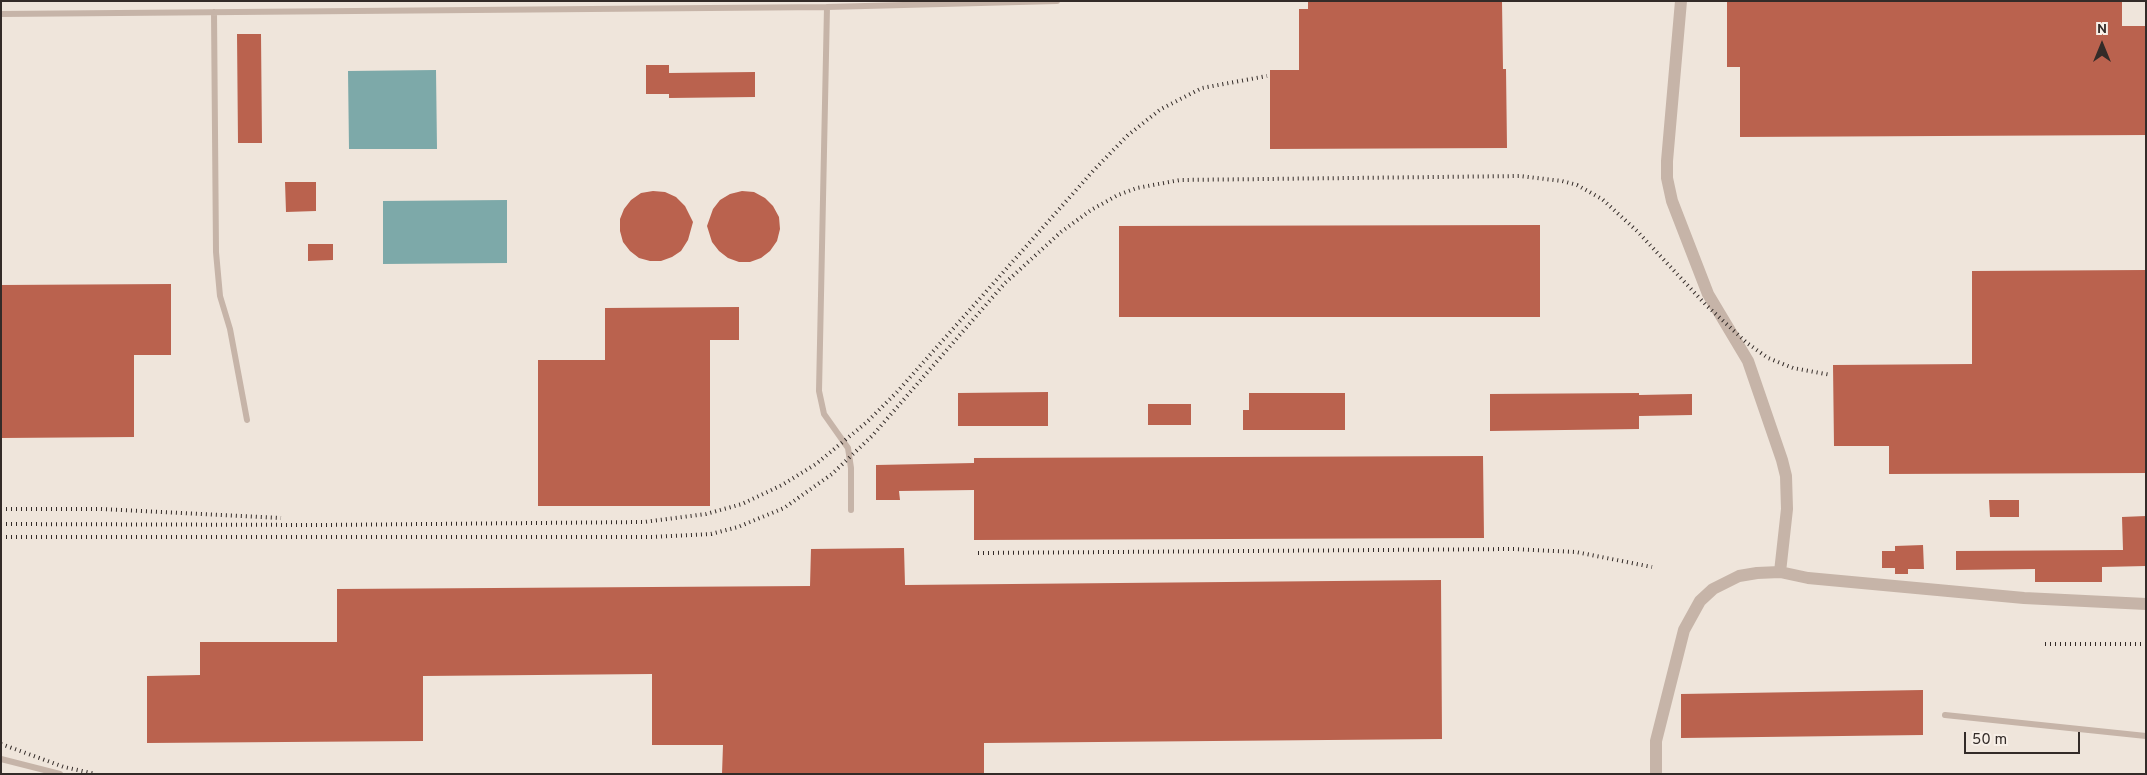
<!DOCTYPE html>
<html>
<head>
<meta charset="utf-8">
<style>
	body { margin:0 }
	#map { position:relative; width:2147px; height:775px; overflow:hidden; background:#efe5db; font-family:Overpass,sans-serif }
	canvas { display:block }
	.frame { position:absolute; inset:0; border:2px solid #332b28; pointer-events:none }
	.north { position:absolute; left:2077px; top:20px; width:50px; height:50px; -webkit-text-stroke:4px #f7efe7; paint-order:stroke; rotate:0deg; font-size:14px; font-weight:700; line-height:20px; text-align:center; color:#332b28 }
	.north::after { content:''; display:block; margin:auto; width:18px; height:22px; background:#332b28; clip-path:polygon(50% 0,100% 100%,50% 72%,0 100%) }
	.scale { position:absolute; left:1964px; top:732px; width:116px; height:22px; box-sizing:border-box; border:2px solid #332b28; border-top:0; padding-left:6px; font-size:15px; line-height:18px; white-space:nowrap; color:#332b28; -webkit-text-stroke:4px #f7efe7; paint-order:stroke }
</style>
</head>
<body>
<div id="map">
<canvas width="2147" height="775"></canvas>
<div class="frame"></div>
<div class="north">N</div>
<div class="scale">50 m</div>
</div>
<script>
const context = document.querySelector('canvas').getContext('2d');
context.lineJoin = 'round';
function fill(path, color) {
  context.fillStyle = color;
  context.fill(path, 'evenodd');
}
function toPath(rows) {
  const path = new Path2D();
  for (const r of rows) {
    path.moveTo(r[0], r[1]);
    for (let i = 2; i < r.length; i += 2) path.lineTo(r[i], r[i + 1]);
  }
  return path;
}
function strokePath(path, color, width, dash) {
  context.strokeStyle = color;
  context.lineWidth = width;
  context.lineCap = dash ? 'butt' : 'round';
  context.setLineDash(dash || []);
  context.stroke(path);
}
fill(toPath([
	[436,70,437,149,349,149,348,71],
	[507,200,507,263,383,264,383,201]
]), '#7da9a9');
fill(toPath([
	[1308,1,1502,1,1503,69,1506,69,1507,148,1270,149,1270,70,1299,70,1299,9,1308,9],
	[1727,1,2122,1,2122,26,2146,26,2146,135,1740,137,1740,67,1727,67],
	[237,34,261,34,262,143,238,143],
	[646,65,669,65,669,73,755,72,755,97,669,98,669,94,646,94],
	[285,182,316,182,316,211,286,212],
	[653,191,665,192,676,197,685,206,693,222,688,240,681,251,672,257,661,261,650,261,639,258,630,251,623,242,620,231,620,219,624,209,631,200,641,193],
	[742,191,754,192,765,198,773,206,779,217,780,229,777,241,770,251,761,258,750,262,739,262,728,258,719,251,712,242,707,226,713,209,720,200,730,194],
	[1540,225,1540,317,1119,317,1119,226],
	[308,244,333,244,333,260,308,261],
	[2146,270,2146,473,1889,474,1889,446,1834,446,1833,365,1972,364,1972,271],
	[171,284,171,355,134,355,134,437,1,438,1,285],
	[739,307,739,340,710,340,710,506,538,506,538,360,605,360,605,308],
	[1048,392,1048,426,958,426,958,393],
	[1249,393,1345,393,1345,430,1243,430,1243,410,1249,410],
	[1639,393,1639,395,1692,394,1692,415,1639,416,1639,429,1490,431,1490,394],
	[1148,404,1191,404,1191,425,1148,425],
	[1483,456,1484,538,974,540,974,490,899,491,900,500,876,500,876,465,974,463,974,458],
	[1989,500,2019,500,2019,517,1990,517],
	[2146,516,2146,566,2102,567,2102,582,2035,582,2035,569,1956,570,1956,551,2123,550,2122,517],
	[1923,545,1924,569,1908,569,1908,574,1895,574,1895,568,1882,568,1882,551,1895,551,1895,546],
	[904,548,905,585,1441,580,1442,739,984,743,984,774,722,774,723,745,652,745,652,674,423,676,423,741,147,743,147,676,200,675,200,642,337,642,337,589,810,586,811,549],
	[1923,690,1923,735,1681,738,1681,694]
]), '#ba624e');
strokePath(toPath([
	[827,7,819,391,824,414,848,448,851,468,851,510],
	[214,12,216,252,220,296,230,329,247,420],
	[1,14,827,7,1057,1],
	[1945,715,2146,736],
	[1,759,60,774]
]), '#c6b4a8', 6);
strokePath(toPath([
	[1681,1,1667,161,1667,178,1672,201,1708,294,1748,361,1782,460,1786,476,1787,509,1780,572],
	[1656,774,1656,741,1684,630,1700,601,1713,589,1739,576,1757,573,1780,572,1808,578,2024,598,2146,604]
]), '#c6b4a8', 12);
strokePath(toPath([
	[1,509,100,509,281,518],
	[1,524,321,525,644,522,706,514,742,504,782,485,816,464,867,422,897,392,1093,171,1128,135,1161,109,1202,88,1267,76],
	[1,537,653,537,711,534,738,527,784,508,832,474,872,436,1005,283,1061,232,1091,210,1118,195,1137,188,1180,180,1520,176,1562,181,1577,185,1602,199,1637,231,1706,305,1747,343,1768,358,1793,368,1831,375],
	[978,553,1514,549,1576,552,1652,567],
	[2045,644,2146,644],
	[1,744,64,767,96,774]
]), '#332b28', 4, [1, 4]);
</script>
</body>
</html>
